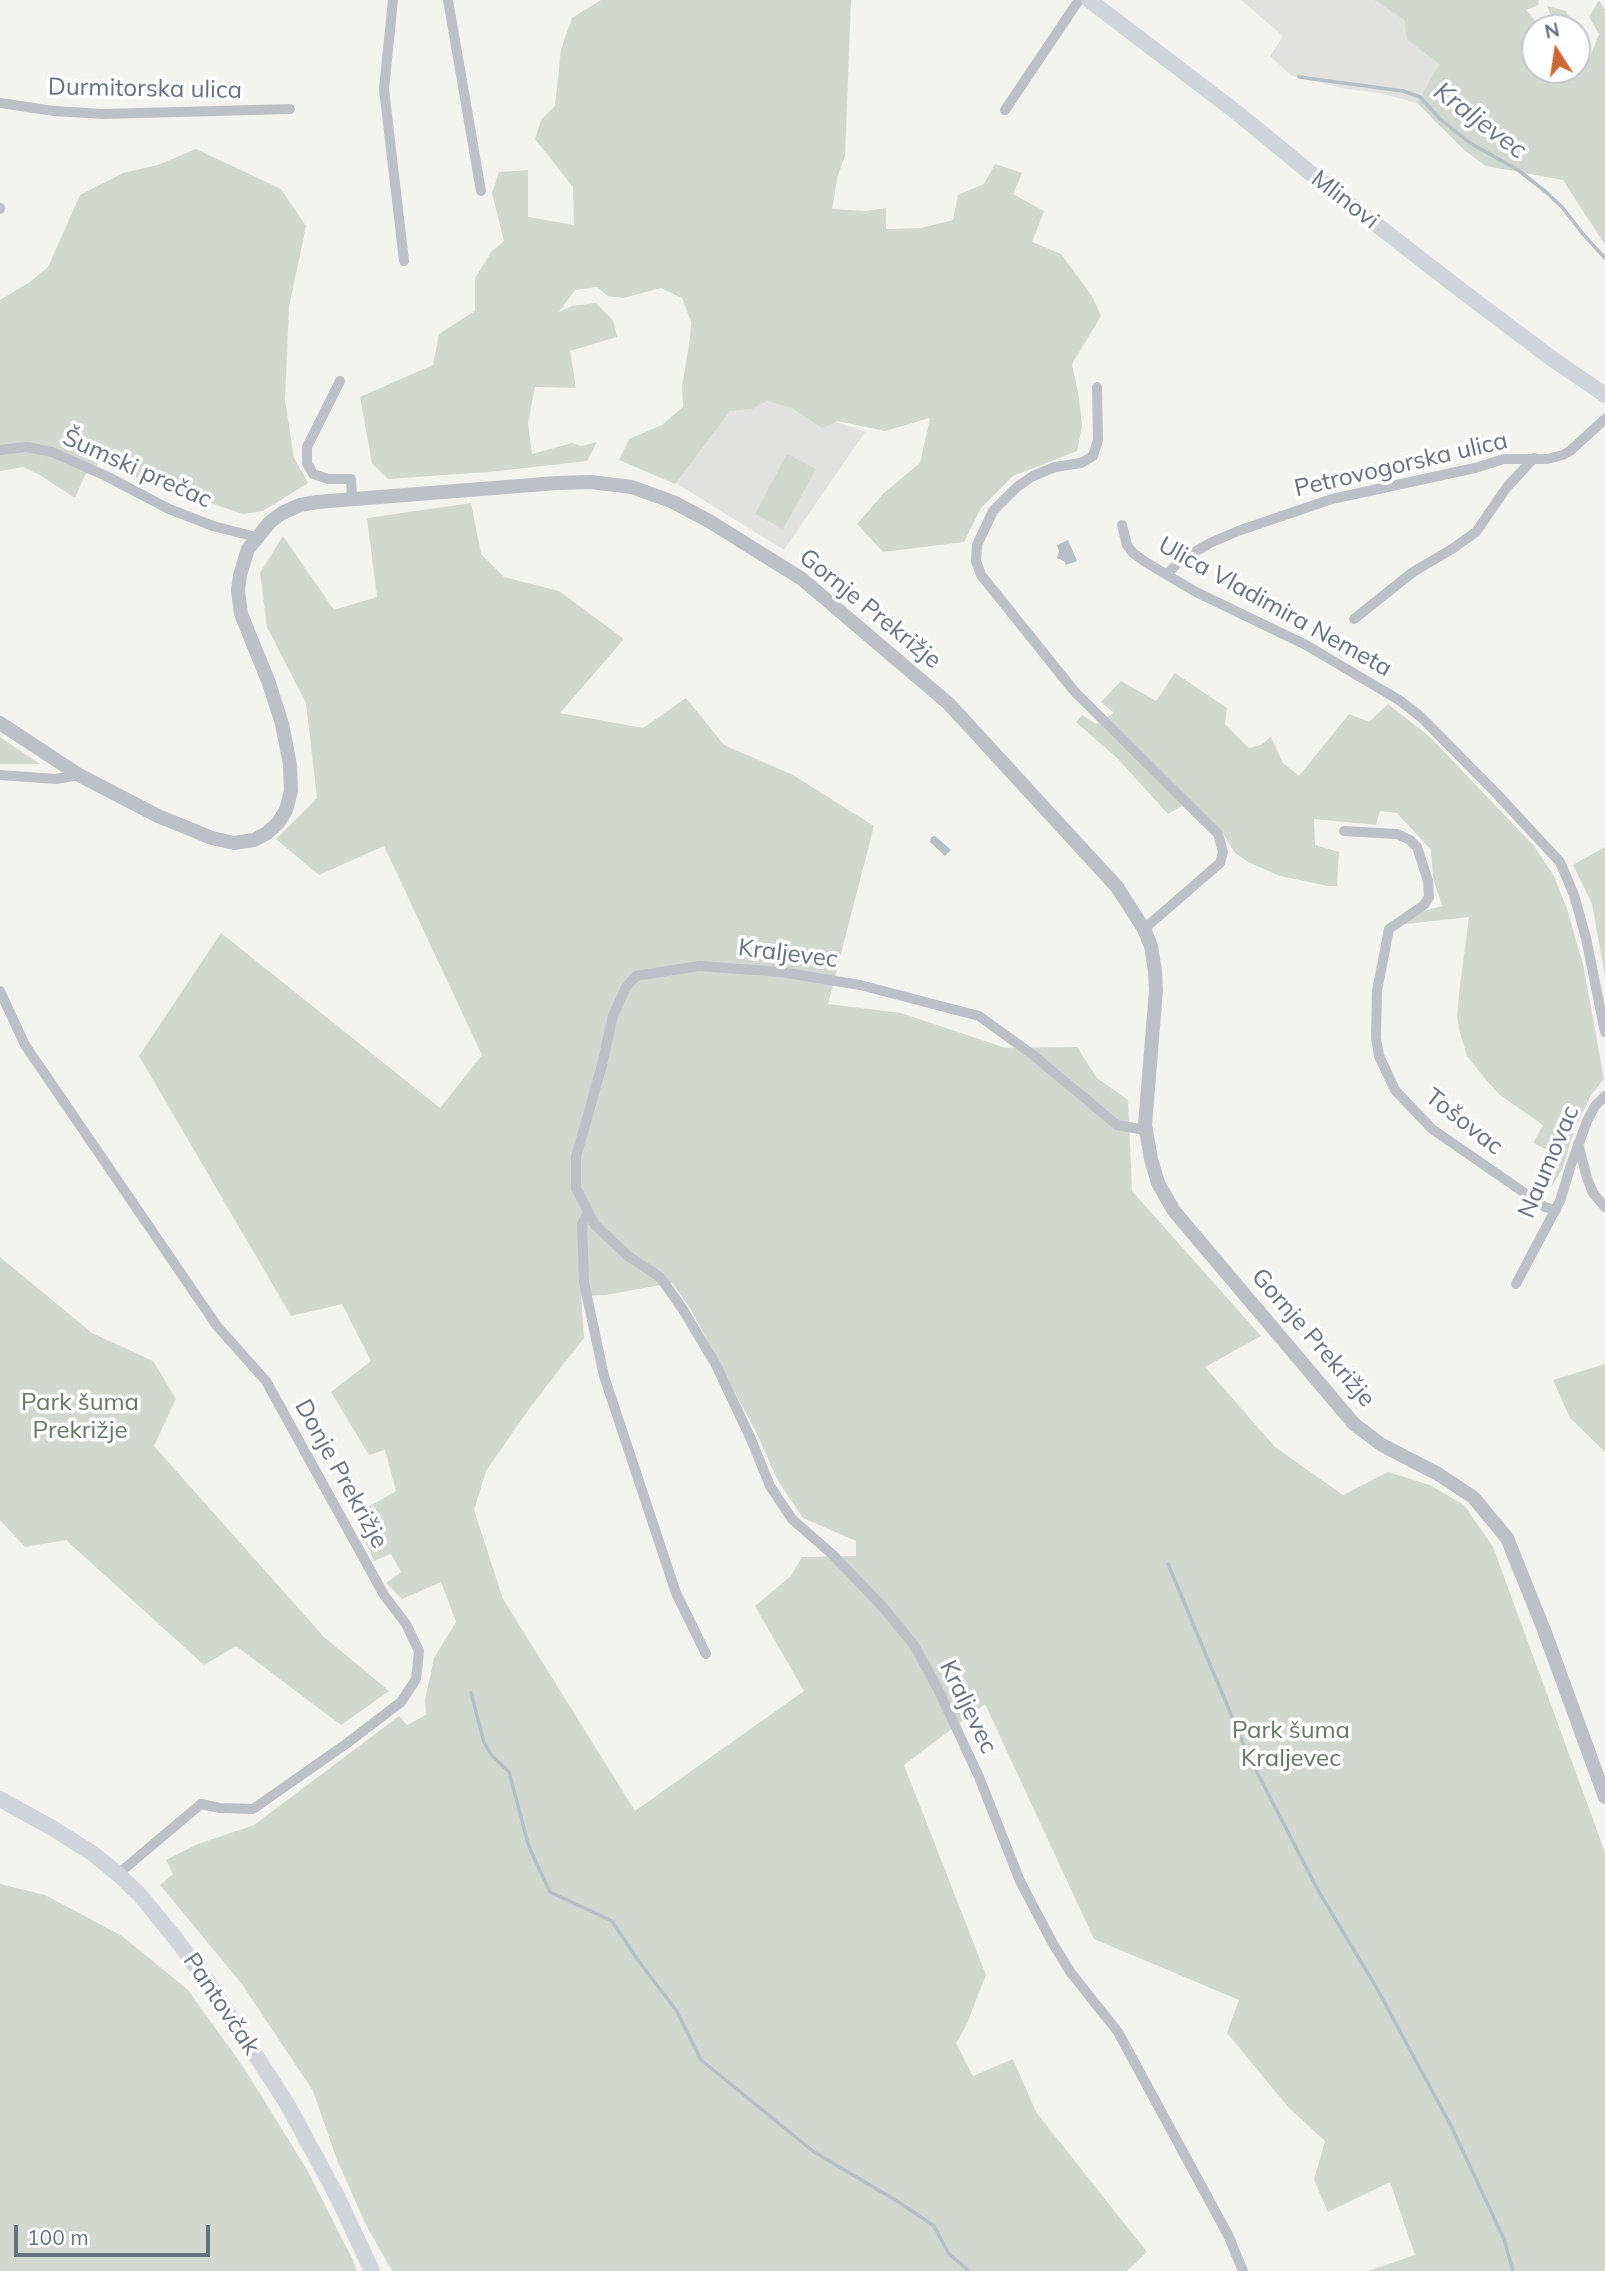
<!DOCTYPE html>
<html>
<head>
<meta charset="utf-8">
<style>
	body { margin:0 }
	#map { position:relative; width:1605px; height:2271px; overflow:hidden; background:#f3f3f0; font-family:Mulish,sans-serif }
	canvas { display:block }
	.north { position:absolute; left:1521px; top:14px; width:70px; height:70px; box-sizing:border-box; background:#fff; border:2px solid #c2c6cb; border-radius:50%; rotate:348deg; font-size:19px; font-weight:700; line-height:28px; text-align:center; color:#66717e }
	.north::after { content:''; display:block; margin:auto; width:24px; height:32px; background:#cf6735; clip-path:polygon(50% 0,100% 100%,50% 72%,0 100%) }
	.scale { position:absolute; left:14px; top:2225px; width:196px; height:32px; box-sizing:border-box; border:4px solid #66717e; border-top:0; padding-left:9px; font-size:21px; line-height:24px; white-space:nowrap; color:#66717e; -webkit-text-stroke:5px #fff; paint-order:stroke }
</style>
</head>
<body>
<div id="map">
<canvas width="1605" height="2271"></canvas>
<div class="north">N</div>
<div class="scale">100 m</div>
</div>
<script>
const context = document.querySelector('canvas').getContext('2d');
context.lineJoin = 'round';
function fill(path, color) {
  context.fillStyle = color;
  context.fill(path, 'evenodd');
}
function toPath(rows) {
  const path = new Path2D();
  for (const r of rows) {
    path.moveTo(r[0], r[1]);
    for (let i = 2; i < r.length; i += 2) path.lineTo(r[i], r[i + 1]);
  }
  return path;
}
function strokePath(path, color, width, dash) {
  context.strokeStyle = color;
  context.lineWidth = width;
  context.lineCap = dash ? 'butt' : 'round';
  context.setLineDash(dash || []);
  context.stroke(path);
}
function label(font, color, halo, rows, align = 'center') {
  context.font = font + ' Mulish,sans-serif';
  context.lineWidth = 7;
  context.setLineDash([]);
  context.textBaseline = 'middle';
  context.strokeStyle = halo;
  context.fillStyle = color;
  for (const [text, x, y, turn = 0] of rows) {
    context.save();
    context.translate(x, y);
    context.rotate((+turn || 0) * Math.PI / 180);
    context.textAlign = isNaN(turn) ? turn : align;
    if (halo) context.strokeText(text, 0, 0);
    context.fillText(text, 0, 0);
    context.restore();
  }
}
fill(toPath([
	[1241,0,1374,0,1404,20,1407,40,1439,64,1417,103,1379,93,1346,89,1292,76,1270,56,1283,36],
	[729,383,865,432,784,550,671,480]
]), '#e1e2e0');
fill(toPath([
	[601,0,851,0,845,156,838,175,832,209,866,211,886,208,886,229,921,228,953,220,958,195,984,184,995,164,1022,173,1013,194,1044,211,1032,242,1061,254,1092,296,1101,316,1072,364,1079,398,1082,426,1077,451,1013,476,981,508,964,542,883,552,857,524,884,493,920,463,930,418,885,431,837,421,822,428,792,408,767,401,752,409,730,411,675,484,619,460,629,439,662,425,683,407,682,386,690,339,691,322,682,298,661,288,623,298,608,296,597,287,575,290,559,312,572,306,596,303,613,320,617,337,570,351,576,388,535,387,528,423,532,454,572,443,581,446,597,442,587,461,489,472,388,479,372,463,360,397,433,365,439,334,475,311,475,278,492,251,504,241,492,193,499,172,528,170,528,217,574,225,573,187,535,139,541,120,555,106,561,49,572,18],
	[1374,0,1539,0,1538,5,1526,10,1541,28,1535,28,1535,70,1577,70,1577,33,1590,57,1599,34,1589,17,1599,0,1605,10,1605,245,1563,180,1486,166,1464,150,1417,103,1439,64,1407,40,1404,20],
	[1547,6,1566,11,1575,28,1556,28],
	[196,149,281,189,306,226,289,307,285,400,294,458,308,483,263,511,243,514,136,478,131,460,116,449,99,453,97,466,85,475,75,498,40,475,23,467,0,471,0,300,30,282,48,267,80,195,123,173,158,165],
	[787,454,816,469,783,529,755,514],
	[471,503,481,554,504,577,559,591,624,639,560,713,643,728,686,698,724,745,793,775,874,826,828,1004,901,1013,1006,1048,1077,1047,1097,1078,1128,1100,1132,1191,1261,1336,1205,1367,1275,1447,1343,1495,1388,1472,1430,1485,1464,1505,1493,1547,1605,1852,1605,2271,1368,2271,1415,2255,1390,2182,1328,2212,1314,2180,1325,2141,1289,2108,1227,2033,1239,2000,1094,1939,985,1704,904,1765,986,1975,966,2026,956,2043,973,2076,1013,2059,1036,2112,1147,2252,1127,2271,392,2271,366,2225,337,2160,313,2091,241,1983,160,1885,173,1874,166,1860,198,1844,254,1825,399,1716,407,1725,426,1715,425,1700,434,1658,456,1622,441,1582,402,1599,386,1583,401,1572,391,1554,374,1561,354,1515,396,1491,385,1450,369,1455,331,1392,371,1361,342,1304,291,1316,139,1056,221,933,440,1108,482,1055,384,846,319,875,276,839,317,798,306,703,267,627,260,573,283,536,334,610,377,597,367,518],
	[672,1283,690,1308,756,1432,778,1481,803,1518,856,1541,856,1556,802,1557,791,1576,755,1606,804,1691,635,1811,503,1599,474,1510,486,1471,531,1406,584,1338,581,1296,605,1295],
	[1175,673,1227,708,1225,724,1249,748,1261,745,1271,737,1283,763,1299,776,1349,714,1369,722,1388,704,1430,737,1534,846,1554,876,1567,909,1583,964,1604,1079,1591,1095,1574,1131,1563,1167,1551,1188,1560,1156,1533,1143,1543,1125,1500,1095,1486,1080,1467,1056,1459,1029,1457,1015,1459,994,1469,917,1406,924,1406,918,1412,914,1442,906,1433,878,1431,850,1397,813,1380,811,1376,825,1314,819,1315,845,1339,852,1337,886,1328,886,1280,876,1248,862,1235,853,1224,835,1191,801,1168,814,1118,759,1076,722,1082,715,1096,724,1114,713,1101,702,1121,681,1156,701],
	[0,737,13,746,40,764,0,764],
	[1605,847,1605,976,1592,904,1573,865],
	[0,1257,92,1333,153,1361,176,1399,154,1446,324,1637,389,1691,341,1725,236,1646,204,1665,66,1540,25,1547,0,1520],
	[1605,1364,1605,1452,1570,1418,1553,1380],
	[0,1884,45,1895,122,1936,188,1990,244,2068,306,2168,353,2260,357,2271,0,2271]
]), '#d2d8d0');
fill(toPath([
	[1068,540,1077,561,1066,565,1064,561,1057,558,1059,551,1057,545],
	[935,836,951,850,945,856,930,842,931,837]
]), '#b6bfc4');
strokePath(toPath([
	[1299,77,1403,91,1420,97,1440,119,1470,143,1518,170,1546,192,1563,208,1582,233,1605,258],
	[1168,1564,1248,1755,1319,1892,1375,1985,1451,2126,1504,2239,1513,2271],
	[471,1693,484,1742,492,1756,509,1772,529,1847,550,1892,612,1921,637,1959,676,2010,701,2060,814,2152,897,2201,934,2226,949,2254,969,2271]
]), '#b6bfc4', 3.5);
strokePath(toPath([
	[393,0,384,89,404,261],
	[448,0,481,191],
	[0,103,54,111,103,114,290,109],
	[1005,110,1079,0],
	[0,208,0,209],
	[340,381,307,447,307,463,313,474,328,479,351,479,352,498],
	[1097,387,1098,440,1093,456,1081,463,1055,467,1033,476,1017,487,993,511,977,545,976,561,981,575,1074,691,1218,834,1223,852,1220,863,1144,929],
	[0,450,26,447,52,452,106,476,169,509,213,526,256,537],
	[1122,525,1127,545,1133,553,1147,563,1196,592,1306,645,1399,700,1421,717,1496,793,1560,862,1574,895,1586,938,1605,1032],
	[1167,574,1181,560,1210,543,1238,531,1332,499,1475,468,1504,459,1547,459,1563,455,1570,451,1605,419],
	[1354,619,1413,572,1452,549,1476,532,1507,487,1534,458],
	[0,775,56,779,79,775],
	[1344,831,1397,834,1410,840,1417,847,1428,881,1429,897,1424,905,1389,929,1377,991,1376,1038,1379,1056,1395,1090,1432,1129,1545,1207,1556,1210],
	[0,991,25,1045,217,1326,266,1381,384,1595,406,1624,419,1651,416,1679,401,1702,346,1744,253,1809,220,1808,201,1804,118,1874],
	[1145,1130,1117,1125,1033,1055,979,1016,860,985,781,972,699,966,636,976,626,987,613,1016,602,1065,576,1157,576,1188,595,1225,628,1256,660,1277,682,1308,716,1365,751,1439,770,1486,792,1519,833,1555,881,1605,914,1645,938,1689,979,1777,1020,1881,1052,1942,1071,1973,1118,2032,1228,2235,1243,2271],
	[1578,1143,1587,1178,1593,1193,1605,1207],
	[588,1213,582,1224,584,1282,604,1376,676,1593,706,1654],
	[1516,1284,1560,1201,1571,1165,1587,1121,1595,1106,1605,1096]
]), '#bdc0c4', 10);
strokePath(toPath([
	[0,723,79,775,158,816,212,838,234,843,254,840,267,833,278,823,286,810,291,791,290,765,282,724,269,683,241,614,238,590,240,575,248,549,270,522,282,513,300,505,317,502,557,483,590,482,632,487,673,502,709,521,802,579,949,704,1117,887,1144,929,1151,946,1155,971,1156,990,1145,1125,1151,1159,1158,1183,1174,1211,1354,1424,1382,1445,1438,1474,1473,1497,1507,1538,1544,1630,1605,1797]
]), '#bdc0c4', 14);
strokePath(toPath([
	[1089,0,1236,112,1319,180,1462,291,1551,358,1605,395],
	[0,1799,54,1829,92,1853,118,1874,140,1895,175,1938,209,1984,286,2102,337,2196,372,2271]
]), '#d1d5d9', 16);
label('24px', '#66717e', '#fff', [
	["Durmitorska ulica",145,89,1],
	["Mlinovi",1345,200,38],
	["Petrovogorska ulica",1401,465,-13],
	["Šumski prečac",137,469,24],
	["Ulica Vladimira Nemeta",1275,607,29],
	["Gornje Prekrižje",870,609,39],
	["Kraljevec",788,954,7],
	["Tošovac",1464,1122,38],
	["Naumovac",1549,1162,-67],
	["Gornje Prekrižje",1313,1338,49],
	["Donje Prekrižje",341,1474,61],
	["Kraljevec",968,1707,64],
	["Pantovčak",221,2004,56]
]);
label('24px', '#667664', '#fff', [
	["Park šuma",80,1403],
	["Prekrižje",80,1431],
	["Park šuma",1291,1731],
	["Kraljevec",1291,1759]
]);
label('italic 26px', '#677882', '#fff', [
	["Kraljevec",1480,121,37]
]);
</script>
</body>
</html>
